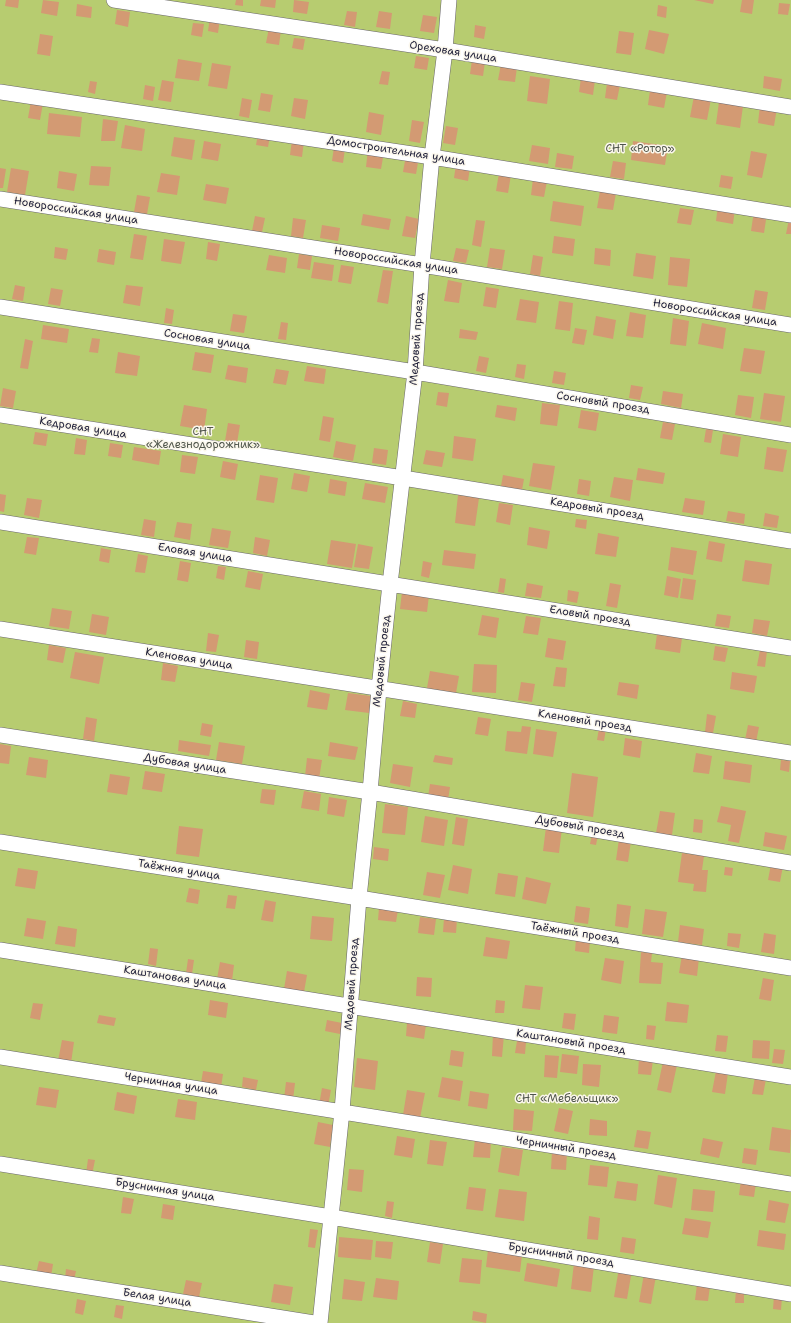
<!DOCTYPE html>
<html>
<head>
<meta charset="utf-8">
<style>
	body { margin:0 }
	canvas { display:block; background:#ede5c8 }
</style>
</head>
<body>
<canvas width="791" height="1323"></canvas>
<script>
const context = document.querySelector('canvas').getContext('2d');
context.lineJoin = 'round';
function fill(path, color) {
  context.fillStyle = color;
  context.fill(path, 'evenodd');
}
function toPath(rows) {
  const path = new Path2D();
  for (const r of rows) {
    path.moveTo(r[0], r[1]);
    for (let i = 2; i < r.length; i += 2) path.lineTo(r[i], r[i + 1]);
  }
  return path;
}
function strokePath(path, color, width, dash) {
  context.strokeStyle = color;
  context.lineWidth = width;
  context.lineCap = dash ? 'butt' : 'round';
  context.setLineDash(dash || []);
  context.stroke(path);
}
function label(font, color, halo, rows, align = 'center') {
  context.font = font + ' "Shantell Sans",sans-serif';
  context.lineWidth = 3;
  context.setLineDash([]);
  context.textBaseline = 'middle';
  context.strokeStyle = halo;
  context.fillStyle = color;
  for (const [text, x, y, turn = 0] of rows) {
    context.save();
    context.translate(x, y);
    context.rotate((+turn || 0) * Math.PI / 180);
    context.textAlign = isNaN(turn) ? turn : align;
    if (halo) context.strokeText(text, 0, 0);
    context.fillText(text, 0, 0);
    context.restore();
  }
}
fill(toPath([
	[0,0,791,0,791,1323,0,1323]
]), '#b7cc70');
fill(toPath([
	[6,0,19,0,18,8,5,6],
	[43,0,59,2,57,16,41,13],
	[236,0,243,0,243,6,235,5],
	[261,0,276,0,275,8,260,6],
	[294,0,309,2,307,14,293,12],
	[694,0,714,0,713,4],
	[742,0,754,0,752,14,740,12],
	[779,3,790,4,788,15,778,14],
	[77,4,92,7,91,18,76,16],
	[658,5,667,7,666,18,657,16],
	[117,10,130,12,128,27,115,24],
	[347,11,357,12,355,27,344,25],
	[379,11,392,13,390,29,376,27],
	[423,15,437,17,434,33,420,31],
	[210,17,220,18,218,33,208,31],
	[193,23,204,24,202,37,191,35],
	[475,25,486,27,484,39,474,37],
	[269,28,281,30,279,45,266,43],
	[649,30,669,34,664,54,645,49],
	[619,31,634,33,631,55,616,53],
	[40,34,53,36,50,56,37,54],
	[294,38,305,39,303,50,292,48],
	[416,56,429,58,427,70,414,68],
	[178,59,202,63,199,81,175,78],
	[472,60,485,62,483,76,470,74],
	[212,63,231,66,227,89,208,86],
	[501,64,517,67,515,82,498,80],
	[382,71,390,72,388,85,379,84],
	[530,76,550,79,547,104,527,101],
	[764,76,782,79,780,91,763,88],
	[581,78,595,80,593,95,579,92],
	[162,80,174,82,171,102,158,100],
	[90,81,97,82,95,94,88,92],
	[607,83,620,85,617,100,605,98],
	[145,85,155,87,153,101,143,99],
	[650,90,667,92,664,108,648,105],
	[261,93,273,95,270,112,258,110],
	[694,96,711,99,707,120,690,117],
	[242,98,252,100,249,118,239,116],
	[294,98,308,100,305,119,291,116],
	[31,101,43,103,40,120,28,118],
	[719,102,743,106,740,128,716,124],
	[760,105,777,108,774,126,758,123],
	[369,112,384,115,381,135,366,132],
	[49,113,82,117,80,137,47,134],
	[103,119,118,121,115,141,101,141],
	[412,120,424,122,420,143,409,141],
	[125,125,145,129,142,151,121,148],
	[446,126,458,128,455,145,443,143],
	[258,134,270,136,268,147,256,145],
	[174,137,195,140,192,160,171,156],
	[292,140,304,141,302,157,290,155],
	[204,141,221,144,218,161,201,158],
	[633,141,668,146,665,165,631,160],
	[532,145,550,148,548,164,529,161],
	[334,147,345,149,343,163,332,161],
	[368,149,384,152,381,169,366,167],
	[751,151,767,154,762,178,747,175],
	[557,153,574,156,572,169,555,167],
	[406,155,419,157,416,174,403,172],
	[613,161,626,163,624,179,610,177],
	[456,164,470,167,468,181,454,178],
	[91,166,111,167,109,186,89,185],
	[0,168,6,169,3,188,0,188],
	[11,168,29,171,25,195,7,192],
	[59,171,77,174,74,191,57,188],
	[161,173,180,176,177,195,157,192],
	[499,173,511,175,508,193,496,191],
	[721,175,733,177,731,189,719,187],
	[533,179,547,181,544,197,531,195],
	[206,184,229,188,226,204,203,200],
	[600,191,616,193,613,210,597,208],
	[137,195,150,197,147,214,134,212],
	[553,201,584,206,581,226,550,221],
	[718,206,735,209,733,224,716,221],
	[680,208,694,210,691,225,677,223],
	[754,211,767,213,764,233,751,231],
	[363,214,391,219,389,230,361,225],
	[255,216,265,218,262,232,252,231],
	[406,216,419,219,415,238,402,236],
	[293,218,306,220,303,238,291,236],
	[789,219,791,219,791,234,786,234],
	[476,220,485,221,481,247,472,245],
	[322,225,340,228,338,241,320,238],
	[134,234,147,236,143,260,130,258],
	[554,236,575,239,573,256,552,253],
	[164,239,185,242,181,264,161,261],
	[208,242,220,244,217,261,206,259],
	[55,247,68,249,66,260,54,258],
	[456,248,469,250,466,263,453,261],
	[490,248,505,250,502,269,487,267],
	[595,248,611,250,610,266,594,264],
	[99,249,116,252,114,265,97,262],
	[636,253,656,256,653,279,633,276],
	[299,254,312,256,310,270,297,268],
	[269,255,287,258,285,273,266,270],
	[533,255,543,257,540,276,530,274],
	[670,257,690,259,687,287,668,285],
	[314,262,334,265,332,281,311,278],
	[341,265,354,267,351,284,338,282],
	[383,270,393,271,388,304,377,302],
	[448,280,462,283,459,303,444,301],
	[15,285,25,287,23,301,12,299],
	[126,285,143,287,140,306,123,303],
	[486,287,499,289,496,308,483,306],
	[51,288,63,290,60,306,48,304],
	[755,290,768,292,765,310,752,308],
	[520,299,539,302,536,323,516,320],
	[559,301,573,303,570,331,555,329],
	[166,308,174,310,172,324,164,323],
	[630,312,646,315,643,338,626,336],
	[233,314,247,316,244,333,230,331],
	[596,316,616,320,613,339,593,335],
	[673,318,689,321,686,346,670,344],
	[281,322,288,323,286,340,278,339],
	[702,323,726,328,723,349,698,344],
	[43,325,69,329,67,343,41,339],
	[575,328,587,330,584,345,572,343],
	[460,329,478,332,476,340,459,338],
	[92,338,100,339,98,353,89,352],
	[25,339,33,341,28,369,20,368],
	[744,348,765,351,761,374,740,371],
	[118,352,140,356,137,376,115,373],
	[195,352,214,355,211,373,192,370],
	[479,356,489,358,486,373,476,371],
	[517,364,526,365,524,379,515,377],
	[228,365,248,368,246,383,225,379],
	[307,366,326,369,324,384,304,381],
	[276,369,289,371,286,385,273,383],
	[554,371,566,373,564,385,552,383],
	[631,385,643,387,640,400,629,398],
	[3,388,16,391,13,408,0,406],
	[663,391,683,394,681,408,661,404],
	[438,392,449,393,447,407,436,405],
	[764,393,785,396,781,422,760,419],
	[738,395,754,397,751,418,735,415],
	[542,403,560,405,557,426,540,424],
	[184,405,207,409,204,430,180,426],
	[497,405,517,408,515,421,495,417],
	[581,410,599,413,596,431,578,428],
	[323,416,334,418,330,442,319,440],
	[663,422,675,424,672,440,660,438],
	[228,423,240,425,237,443,225,441],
	[706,429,713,430,711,443,704,442],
	[35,432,48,434,46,446,33,444],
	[723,434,741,437,738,457,720,454],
	[454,436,476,439,473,461,452,458],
	[76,438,87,440,85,455,74,454],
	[336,441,356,445,353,461,333,457],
	[110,443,123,445,121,458,108,456],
	[134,447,161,451,159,465,132,460],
	[767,447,787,450,783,472,764,469],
	[374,448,388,450,386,465,372,463],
	[426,450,445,453,442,467,423,464],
	[182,455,198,457,195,474,180,472],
	[223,461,238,464,235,480,220,477],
	[533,463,555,466,551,490,529,486],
	[638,468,665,473,663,484,636,480],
	[294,473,310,476,307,492,291,489],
	[260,475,278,478,274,503,256,500],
	[503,475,524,479,522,490,501,486],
	[614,477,633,480,630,501,610,497],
	[330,479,347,482,345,496,328,493],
	[579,479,591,481,589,496,577,494],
	[365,483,388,487,385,503,362,499],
	[0,494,6,495,4,512,0,511],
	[458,495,479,498,475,526,455,523],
	[27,498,42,500,39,518,24,515],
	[685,498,705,501,703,515,682,512],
	[499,503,513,505,510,525,496,522],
	[728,511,745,514,744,524,726,521],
	[765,513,779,516,777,528,763,526],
	[144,519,156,521,154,537,141,535],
	[576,519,587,520,586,529,575,527],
	[177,522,192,524,190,540,174,537],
	[529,527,550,531,547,549,527,545],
	[212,528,231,531,228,548,209,545],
	[598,533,619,537,616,557,595,554],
	[27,537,39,538,36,555,24,553],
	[255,537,270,540,267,556,253,553],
	[331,540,356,544,352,568,327,564],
	[709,541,725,544,722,562,706,559],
	[358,544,373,547,369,569,354,567],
	[671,547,697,551,693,575,668,570],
	[101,548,111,550,109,563,99,561],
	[444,550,476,554,474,569,442,565],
	[138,554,148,556,145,573,135,572],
	[745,560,772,564,769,585,742,581],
	[180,561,191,563,188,582,177,580],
	[423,561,432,563,429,578,421,576],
	[218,566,226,567,224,580,216,578],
	[248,571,263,574,260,590,245,587],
	[667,576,681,579,678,598,664,595],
	[500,578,506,579,504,593,498,592],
	[683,578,696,580,693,600,680,598],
	[527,583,543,586,541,598,525,596],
	[610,583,621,585,617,608,606,606],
	[568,590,579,592,577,603,567,601],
	[402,592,429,595,427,612,400,609],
	[52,608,72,611,69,629,49,626],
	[92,614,109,617,106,635,89,632],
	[717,614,731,616,729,628,715,626],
	[482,615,499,618,496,638,478,635],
	[526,616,541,618,538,635,523,633],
	[754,619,770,621,767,636,752,633],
	[208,633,219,635,216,652,206,651],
	[657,634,682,638,680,653,655,649],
	[548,638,566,641,563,660,545,657],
	[246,640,259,642,257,659,244,657],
	[49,645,66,648,63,663,47,660],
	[715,646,728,648,725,662,713,660],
	[760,650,767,651,765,667,757,666],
	[75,652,104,657,99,684,70,678],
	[163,663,178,666,175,682,161,680],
	[474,664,497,665,496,693,472,692],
	[556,667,567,668,565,687,553,686],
	[430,671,459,676,456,693,427,688],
	[732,672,757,676,754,693,730,689],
	[521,682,535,684,532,702,518,700],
	[619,682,639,685,637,699,617,695],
	[310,690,330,694,327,710,307,707],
	[348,693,371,696,369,713,345,710],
	[403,701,417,704,415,718,400,716],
	[707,714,716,716,713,733,705,732],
	[86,717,97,719,94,741,83,739],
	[478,717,491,719,488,736,475,734],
	[202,723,213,725,211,737,200,735],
	[748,725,759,727,756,742,745,740],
	[522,726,531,727,527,754,505,751,507,731,521,732],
	[599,728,606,729,604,741,597,740],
	[536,729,557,732,553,757,533,754],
	[625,738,642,741,640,758,623,755],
	[179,740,211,745,209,756,178,751],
	[219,742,245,746,242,764,216,760],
	[330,742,358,747,355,760,328,756],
	[0,744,11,746,9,764,0,763],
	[696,753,712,756,709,774,693,772],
	[435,755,453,758,452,765,433,762],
	[29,757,48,760,46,778,26,775],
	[307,758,322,760,319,779,305,776],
	[781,760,790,761,789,772,780,770],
	[725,761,752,765,750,783,723,779],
	[393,764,413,767,410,787,390,783],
	[145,771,165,774,162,792,142,789],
	[572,773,598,777,593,817,567,813],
	[110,774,130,777,127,795,107,792],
	[430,784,450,787,448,800,428,797],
	[262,789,276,790,274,805,260,803],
	[304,791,321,794,319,811,301,808],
	[329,797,347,800,344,817,327,814],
	[385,804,408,807,405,835,382,833],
	[721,806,746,811,739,843,728,841,731,825,717,822],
	[660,811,675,813,672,835,656,833],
	[425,816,448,820,444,846,421,842],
	[456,817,468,819,464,846,452,844],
	[694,819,703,820,702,833,693,832],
	[179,826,203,829,199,857,176,854],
	[546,827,562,828,559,853,543,851],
	[765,832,787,836,784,850,763,846],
	[592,834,598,835,596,845,590,844],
	[619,839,631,841,628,862,616,860],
	[374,847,389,849,388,861,373,859],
	[682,853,704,856,702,870,708,870,706,892,693,891,694,884,678,882],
	[771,864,783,866,780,882,768,880],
	[453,865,472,869,468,894,448,890],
	[725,867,733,868,732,876,724,875],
	[18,868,38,871,35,889,15,886],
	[427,872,445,875,440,898,423,895],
	[498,873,518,876,515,897,495,894],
	[526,877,551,883,546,904,522,899],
	[189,888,200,890,198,904,186,902],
	[228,895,237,896,235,909,226,908],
	[265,900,276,902,273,922,261,920],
	[617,904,631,906,628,928,615,926],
	[576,906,590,908,588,924,574,922],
	[379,908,398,910,396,922,378,920],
	[645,909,667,912,663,937,642,934],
	[312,916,334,918,332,941,310,939],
	[420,917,436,919,434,935,418,933],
	[27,918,46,921,43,939,24,936],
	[444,918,457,919,456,933,443,932],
	[680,925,704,929,702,945,678,942],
	[58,926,77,929,75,947,55,944],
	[728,933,741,934,739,948,727,946],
	[764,933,776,935,774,954,761,952],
	[486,937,510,941,507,959,483,956],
	[576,939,590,940,589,953,575,951],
	[150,948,158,949,156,966,148,964],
	[641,952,652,953,651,962,663,963,661,984,639,983],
	[682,955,699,958,697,976,679,973],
	[605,958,624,961,621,984,601,980],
	[188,959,194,960,192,974,186,973],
	[220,962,234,965,232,981,217,979],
	[287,971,307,975,304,992,284,989],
	[417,977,432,978,431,997,416,996],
	[763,978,774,980,771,1001,759,999],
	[525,985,543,987,540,1010,522,1008],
	[210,1000,228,1003,226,1018,208,1015],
	[496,1000,505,1001,504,1013,495,1013],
	[667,1002,689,1005,687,1023,665,1021],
	[33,1003,43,1004,40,1020,30,1018],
	[564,1013,576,1014,574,1030,562,1028],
	[99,1015,116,1018,114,1026,97,1023],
	[604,1015,619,1017,617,1034,602,1032],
	[327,1020,342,1023,340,1034,325,1031],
	[407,1023,426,1025,424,1039,406,1036],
	[647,1025,656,1026,654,1040,646,1039],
	[493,1034,504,1035,502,1057,492,1056],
	[717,1035,728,1036,726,1052,715,1051],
	[62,1040,74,1042,71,1063,58,1061],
	[753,1040,770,1041,769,1059,752,1058],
	[517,1041,526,1042,525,1054,515,1053],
	[774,1049,785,1050,783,1064,772,1063],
	[451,1050,464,1052,462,1067,449,1065],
	[562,1054,579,1056,577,1074,560,1072],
	[545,1055,559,1056,557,1078,544,1077],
	[357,1058,378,1061,375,1090,354,1087],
	[639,1058,653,1060,651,1075,638,1074],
	[663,1062,677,1065,671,1093,657,1090],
	[583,1064,601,1065,599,1087,582,1085],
	[203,1071,223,1074,221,1087,201,1083],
	[716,1071,728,1073,725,1094,712,1092],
	[243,1077,258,1080,256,1090,242,1087],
	[442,1077,463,1081,460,1101,438,1097],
	[755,1077,766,1079,763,1095,752,1094],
	[286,1082,295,1083,293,1100,284,1099],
	[39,1087,59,1090,56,1108,36,1105],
	[322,1088,331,1090,328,1106,319,1105],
	[407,1090,425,1093,420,1118,403,1115],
	[470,1091,489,1094,487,1109,468,1106],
	[117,1092,137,1096,134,1114,114,1110],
	[178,1099,197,1102,195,1120,175,1117],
	[559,1108,573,1111,568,1134,554,1131],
	[514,1109,534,1111,532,1131,513,1130],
	[590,1119,607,1121,607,1136,589,1135],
	[318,1122,333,1125,330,1147,314,1144],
	[772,1127,791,1130,790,1153,769,1150],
	[637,1130,651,1132,648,1149,634,1147],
	[397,1136,415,1139,412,1158,394,1155],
	[703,1138,723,1142,719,1158,700,1154],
	[475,1139,491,1140,490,1158,473,1157],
	[430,1140,447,1142,443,1166,427,1164],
	[502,1147,523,1150,519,1176,498,1172],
	[744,1148,758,1150,756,1165,742,1163],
	[552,1152,567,1153,566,1170,551,1169],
	[88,1159,95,1160,92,1175,86,1174],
	[590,1165,609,1167,607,1187,588,1185],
	[349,1169,364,1170,362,1192,347,1190],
	[658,1175,677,1178,672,1208,654,1204],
	[741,1180,756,1183,754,1197,739,1195],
	[617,1181,638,1184,636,1201,614,1198],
	[469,1187,486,1189,483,1211,466,1209],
	[499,1189,527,1192,524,1221,495,1217],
	[693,1189,715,1191,713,1212,691,1210],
	[123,1197,134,1199,131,1214,121,1213],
	[769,1200,789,1204,785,1223,766,1220],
	[387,1201,394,1202,392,1218,385,1216],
	[163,1204,175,1206,173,1220,161,1218],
	[589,1216,600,1218,598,1240,587,1239],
	[685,1218,711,1222,708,1238,682,1234],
	[310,1229,318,1230,315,1248,308,1247],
	[759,1230,786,1234,784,1250,757,1246],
	[339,1237,373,1240,371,1260,338,1257],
	[622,1237,636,1239,634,1254,620,1252],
	[376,1241,393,1242,391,1259,375,1257],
	[430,1242,443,1244,440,1264,427,1262],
	[488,1250,522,1255,520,1272,486,1267],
	[462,1258,482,1260,480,1284,459,1282],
	[39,1261,53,1264,51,1277,36,1274],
	[527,1263,560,1269,557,1287,524,1281],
	[574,1263,594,1266,591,1292,571,1289],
	[619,1268,632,1270,627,1299,614,1297],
	[66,1269,76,1271,74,1280,65,1279],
	[644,1274,656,1276,651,1304,639,1302],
	[376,1278,399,1281,397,1300,373,1297],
	[344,1279,365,1282,362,1301,342,1299],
	[186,1280,202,1283,199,1297,183,1294],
	[274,1284,293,1287,290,1305,271,1302],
	[697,1284,710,1286,708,1301,695,1300],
	[736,1290,744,1291,744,1303,735,1303],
	[774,1296,782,1297,781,1310,773,1309],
	[77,1299,86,1301,83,1315,75,1313],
	[116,1305,124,1306,122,1319,114,1317],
	[473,1311,487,1314,486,1323,472,1320]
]), '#d39a73');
const minor = toPath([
	[114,0,445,50,791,107],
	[0,92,432,157,791,215],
	[0,199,422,265,791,325],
	[0,307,415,372,791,435],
	[0,415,403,478,791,541],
	[0,522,791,648],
	[0,629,791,753],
	[0,735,370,792,791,863],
	[0,842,359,898,791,968],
	[0,950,791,1077],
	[0,1057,791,1184],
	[0,1164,331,1217,791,1294],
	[0,1273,314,1323],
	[320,1323,342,1111,359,898,370,792,379,689,390,584,415,372,422,265,432,157,445,50,449,0]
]);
strokePath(minor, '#69666c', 16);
strokePath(minor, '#fff', 15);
label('11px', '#22223b', '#fbf7ec', [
	["Ореховая улица",453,52,9],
	["Домостроительная улица",396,151,9],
	["Новороссийская улица",76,211,9],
	["Новороссийская улица",396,261,9],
	["Новороссийская улица",715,313,9],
	["Медовый проезд",417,339,-86],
	["Сосновая улица",207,340,9],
	["Сосновый проезд",603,403,9],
	["Кедровая улица",83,428,9],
	["Кедровый проезд",597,509,9],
	["Еловая улица",195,553,9],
	["Еловый проезд",590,616,9],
	["Кленовая улица",189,659,9],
	["Медовый проезд",382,661,-84],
	["Кленовый проезд",585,721,9],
	["Дубовая улица",185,764,9],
	["Дубовый проезд",580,827,10],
	["Таёжная улица",179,870,9],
	["Таёжный проезд",575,933,9],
	["Каштановая улица",175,978,9],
	["Медовый проезд",352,984,-86],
	["Каштановый проезд",571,1042,9],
	["Черничная улица",171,1084,9],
	["Черничный проезд",566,1148,9],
	["Брусничная улица",165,1190,9],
	["Брусничный проезд",561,1255,9],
	["Белая улица",157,1298,9]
]);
label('11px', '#4f554b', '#fbf7ec', [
	["СНТ «Ротор»",640,149],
	["СНТ",203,432],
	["«Железнодорожник»",203,445],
	["СНТ «Мебельщик»",567,1099]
]);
</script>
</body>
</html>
